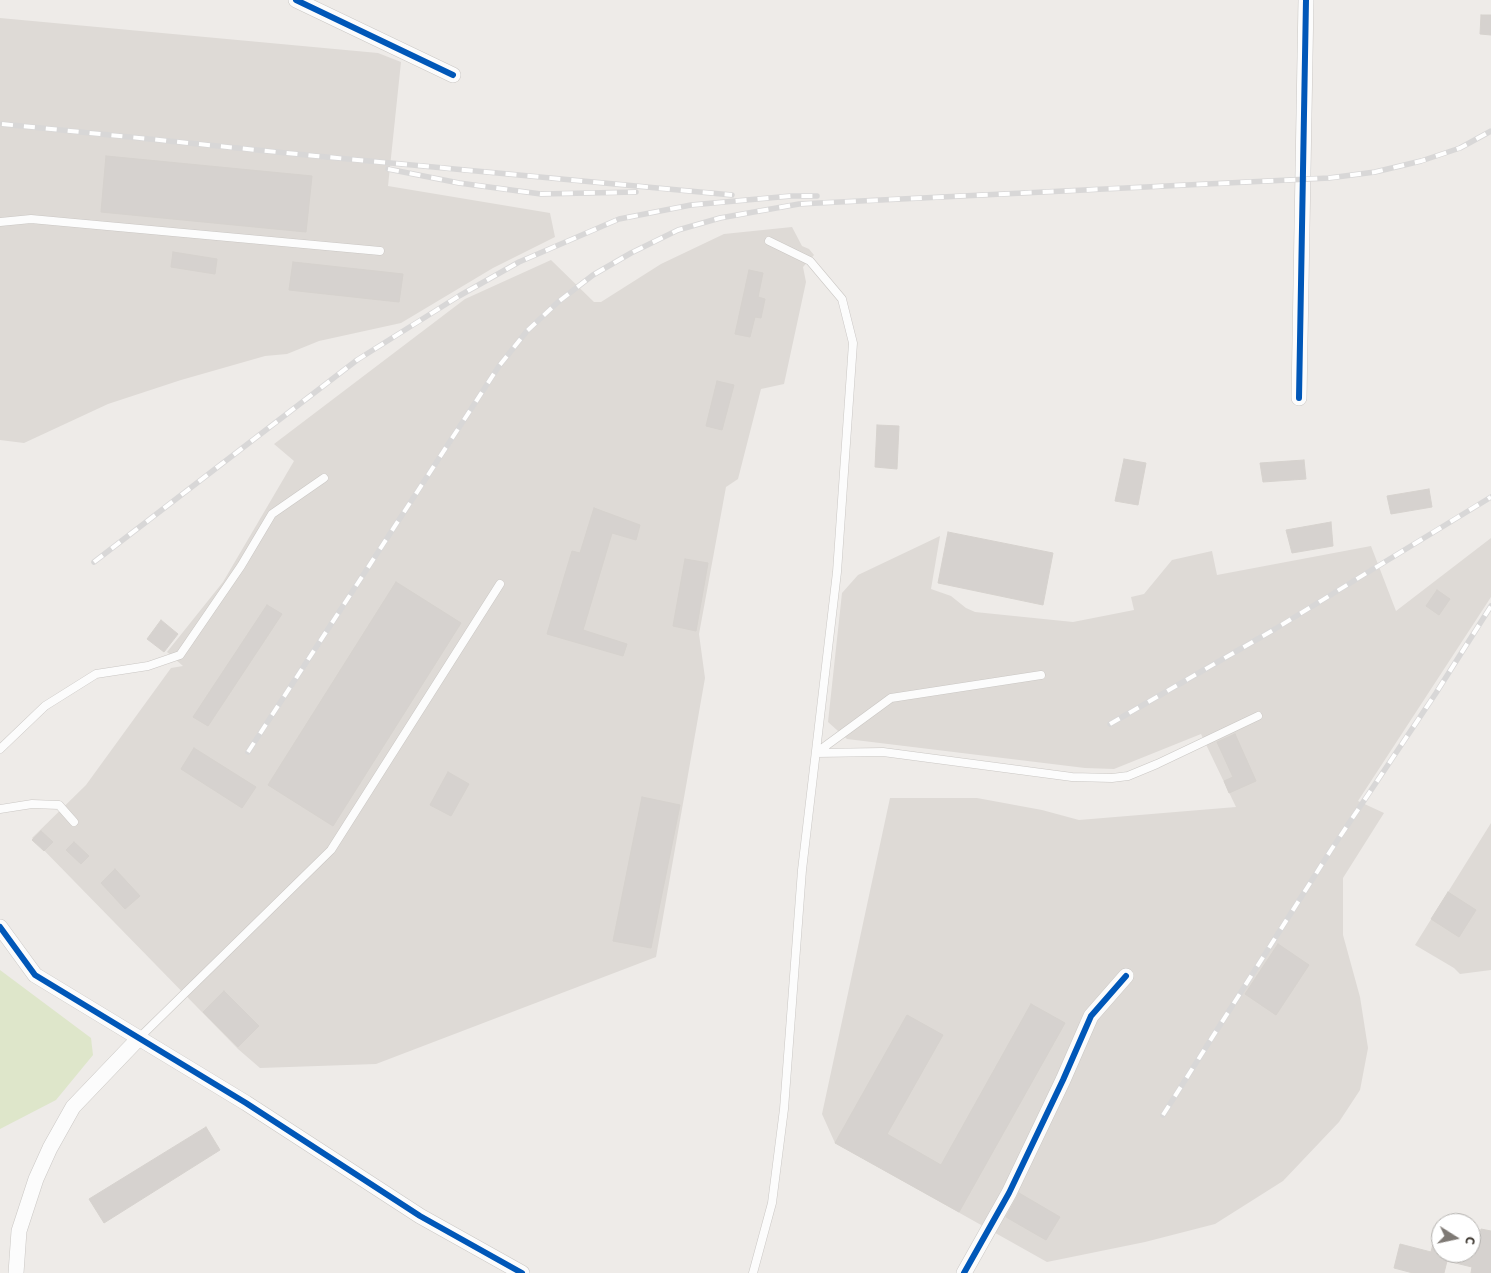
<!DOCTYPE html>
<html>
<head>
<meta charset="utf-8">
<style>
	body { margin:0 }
	#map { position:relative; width:1491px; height:1273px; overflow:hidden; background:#eeebe8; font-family:"Source Sans 3",sans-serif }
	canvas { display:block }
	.north { position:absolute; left:1431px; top:1213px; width:50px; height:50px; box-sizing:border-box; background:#fff; border:1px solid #b3b1ae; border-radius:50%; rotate:100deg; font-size:14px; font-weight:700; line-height:20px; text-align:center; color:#423c35 }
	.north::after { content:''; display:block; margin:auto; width:18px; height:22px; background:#7e7974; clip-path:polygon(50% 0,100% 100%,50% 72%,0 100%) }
</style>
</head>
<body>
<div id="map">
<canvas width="1491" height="1273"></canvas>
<div class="north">С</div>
</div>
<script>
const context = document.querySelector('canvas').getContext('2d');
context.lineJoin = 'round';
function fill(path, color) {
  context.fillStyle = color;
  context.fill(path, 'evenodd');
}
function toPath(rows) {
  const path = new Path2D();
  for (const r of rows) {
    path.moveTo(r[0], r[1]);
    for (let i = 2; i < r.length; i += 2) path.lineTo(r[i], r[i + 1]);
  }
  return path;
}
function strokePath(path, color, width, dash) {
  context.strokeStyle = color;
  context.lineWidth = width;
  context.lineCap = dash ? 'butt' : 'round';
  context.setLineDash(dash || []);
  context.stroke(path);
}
fill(toPath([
	[0,18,378,53,401,62,388,186,550,213,555,237,493,268,401,323,319,341,287,354,265,356,181,380,108,404,24,443,0,440],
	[792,227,802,246,809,249,814,255,803,267,806,282,784,384,761,389,738,479,726,487,699,634,705,678,656,957,376,1064,260,1068,238,1049,32,838,86,785,171,668,183,666,167,652,223,582,294,461,274,444,465,299,551,260,594,302,601,302,661,264,724,234],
	[940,536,931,589,951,596,966,608,975,612,1073,622,1134,610,1131,597,1144,594,1172,560,1212,551,1217,575,1371,546,1396,611,1491,538,1491,597,1358,801,1384,813,1343,878,1343,935,1360,997,1368,1048,1360,1090,1339,1122,1283,1181,1215,1224,1145,1242,1047,1262,835,1143,822,1114,890,798,977,798,1042,810,1079,820,1236,807,1201,734,1114,769,1085,768,847,739,828,722,842,593,858,575],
	[1491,823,1491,970,1460,974,1454,968,1415,945]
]), '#dedad6');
fill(toPath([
	[0,970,91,1038,93,1055,56,1100,0,1129]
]), '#dee6ca');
const building = toPath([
	[1481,15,1491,15,1491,35,1480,34,1481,15],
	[106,156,312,176,306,232,101,212,106,156],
	[173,252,217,259,215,274,171,267,173,252],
	[293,262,403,274,399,302,289,290,293,262],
	[749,270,763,273,758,297,765,299,761,318,755,317,750,337,735,334,749,270],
	[717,381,734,385,722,430,706,426,717,381],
	[877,425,899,426,897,469,875,467,877,425],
	[1124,459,1146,463,1138,505,1115,501,1124,459],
	[1304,460,1306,479,1263,482,1260,463,1304,460],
	[1429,489,1432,507,1391,514,1387,496,1429,489],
	[594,508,640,525,636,540,612,533,583,630,627,644,623,656,547,634,572,551,580,553,594,508],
	[1331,522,1333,546,1292,553,1286,530,1331,522],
	[948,532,1053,553,1043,605,938,583,948,532],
	[685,559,708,563,696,631,673,626,685,559],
	[396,582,461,623,333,826,268,785,396,582],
	[1437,590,1450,599,1439,615,1426,606,1437,590],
	[267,605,282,614,208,726,193,717,267,605],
	[161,620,178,634,164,652,147,639,161,620],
	[1235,734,1256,781,1229,793,1224,781,1233,777,1217,742,1235,734],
	[194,748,256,787,242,808,181,769,194,748],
	[448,772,469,784,451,816,430,805,448,772],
	[642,797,680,805,651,948,613,941,642,797],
	[41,831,53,842,44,851,32,840,41,831],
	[74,842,89,856,81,864,66,850,74,842],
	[115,869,140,896,125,909,101,883,115,869],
	[1448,892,1476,910,1459,937,1431,919,1448,892],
	[1278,944,1309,965,1276,1015,1245,994,1278,944],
	[224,991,259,1026,238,1047,203,1012,224,991],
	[1031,1004,1065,1023,959,1212,835,1143,907,1015,943,1035,887,1134,941,1165,1031,1004],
	[206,1127,220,1150,104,1223,89,1199,206,1127],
	[1019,1193,1060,1217,1046,1240,1006,1217,1019,1193],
	[1437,1227,1441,1227,1441,1253,1471,1253,1471,1250,1476,1251,1481,1229,1491,1231,1491,1273,1471,1273,1472,1267,1447,1261,1444,1273,1413,1273,1394,1268,1400,1244,1431,1252,1437,1227]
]);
fill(building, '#d6d2cf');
strokePath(building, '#d6d2ce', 1);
const lane = toPath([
	[0,222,31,219,380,251],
	[0,749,45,706,96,674,148,666,180,655,241,566,272,514,324,478],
	[816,753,883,752,1072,777,1112,778,1128,776,1157,764,1258,716],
	[816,753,891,698,1041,675],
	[0,809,32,804,59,805,74,822],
	[139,1038,331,850,500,584],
	[753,1273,772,1203,784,1109,802,870,837,572,853,343,842,299,810,261,769,241]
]);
const street = toPath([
	[296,0,453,75],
	[1299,398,1306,0],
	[0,927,35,975,246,1103,420,1216,522,1273],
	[16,1273,19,1231,36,1179,50,1148,73,1107,139,1038],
	[964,1273,1009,1193,1063,1080,1091,1016,1126,976]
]);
strokePath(lane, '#cac7c4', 9);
strokePath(street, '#cac7c4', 16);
strokePath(lane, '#fcfcfc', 8);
strokePath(street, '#fcfcfc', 15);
const rail = toPath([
	[2,124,316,156,732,195],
	[388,169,459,183,541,194,636,192],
	[94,562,357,360,459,296,519,262,619,219,691,205,791,196,817,196],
	[1110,724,1275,629,1491,497],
	[248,752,499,366,527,331,558,302,593,275,631,253,678,230,720,218,799,204,1329,178,1375,172,1421,161,1460,148,1491,131],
	[1163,1115,1331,850,1436,693,1491,606]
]);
strokePath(rail, '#d8d7d7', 5.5);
strokePath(rail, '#fff', 4, [11]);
strokePath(toPath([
	[296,0,453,75],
	[1299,398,1306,0],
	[0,927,35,975,246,1103,420,1216,522,1273],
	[964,1273,1009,1193,1063,1080,1091,1016,1126,976]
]), '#0057b8', 6);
</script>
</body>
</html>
